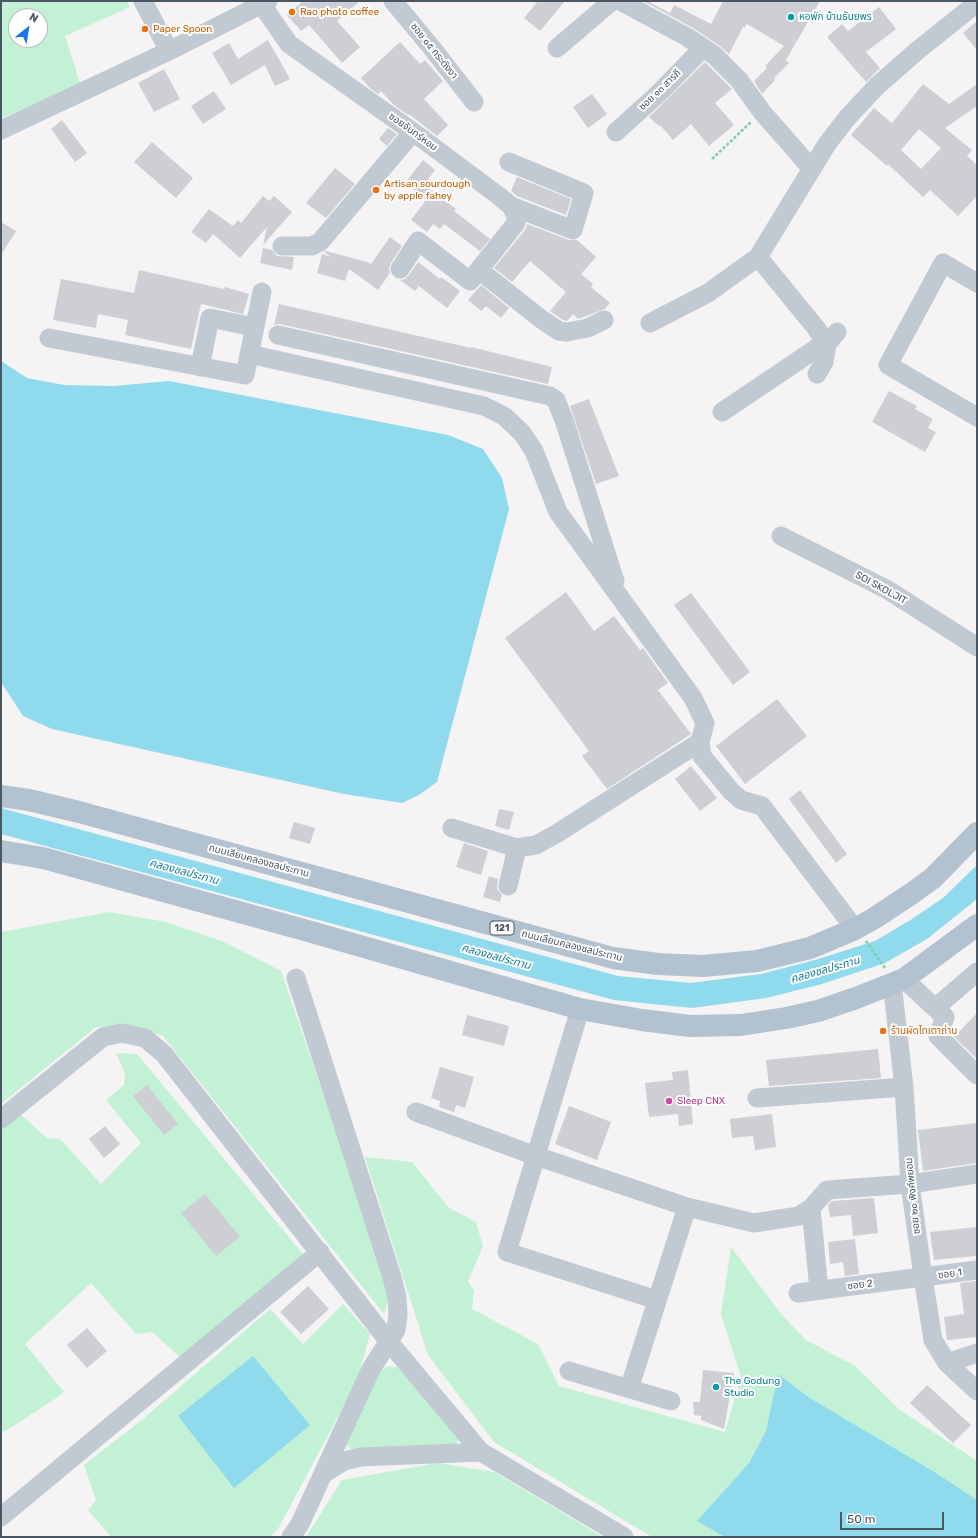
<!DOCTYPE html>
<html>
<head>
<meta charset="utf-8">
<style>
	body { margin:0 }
	#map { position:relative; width:978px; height:1538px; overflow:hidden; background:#f5f3f3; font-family:Rubik,sans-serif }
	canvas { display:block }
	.frame { position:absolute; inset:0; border:2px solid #4a5661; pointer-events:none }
	.north { position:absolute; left:8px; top:8px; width:40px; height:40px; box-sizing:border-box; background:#fff; border:1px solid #b7bbc0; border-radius:50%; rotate:30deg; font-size:11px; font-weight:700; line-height:16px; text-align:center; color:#4a5661 }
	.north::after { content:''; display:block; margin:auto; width:14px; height:18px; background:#1a73e8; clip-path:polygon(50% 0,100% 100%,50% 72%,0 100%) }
	.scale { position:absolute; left:840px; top:1512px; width:104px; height:18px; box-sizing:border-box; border:2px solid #4a5661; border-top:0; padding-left:5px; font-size:12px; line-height:14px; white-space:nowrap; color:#4a5661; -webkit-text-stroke:3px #fff; paint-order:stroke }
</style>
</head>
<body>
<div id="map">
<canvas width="978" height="1538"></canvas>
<div class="frame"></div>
<div class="north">N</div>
<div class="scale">50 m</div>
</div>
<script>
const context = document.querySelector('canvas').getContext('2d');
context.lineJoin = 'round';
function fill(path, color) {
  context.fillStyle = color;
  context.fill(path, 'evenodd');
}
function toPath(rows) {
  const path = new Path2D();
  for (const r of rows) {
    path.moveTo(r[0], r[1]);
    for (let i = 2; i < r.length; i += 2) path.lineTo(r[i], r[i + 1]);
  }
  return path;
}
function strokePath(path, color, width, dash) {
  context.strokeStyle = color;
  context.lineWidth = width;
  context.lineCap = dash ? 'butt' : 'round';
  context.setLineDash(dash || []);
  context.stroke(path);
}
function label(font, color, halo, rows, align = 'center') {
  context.font = font + ' Rubik,"Noto Sans Thai",sans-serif';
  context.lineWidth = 4;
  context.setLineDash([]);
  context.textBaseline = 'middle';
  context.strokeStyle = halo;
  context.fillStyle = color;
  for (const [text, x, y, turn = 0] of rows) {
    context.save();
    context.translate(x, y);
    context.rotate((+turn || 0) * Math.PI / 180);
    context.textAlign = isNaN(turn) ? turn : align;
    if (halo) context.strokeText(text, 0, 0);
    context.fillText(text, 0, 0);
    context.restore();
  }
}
fill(toPath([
	[1,1,127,1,130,7,65,36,81,86,1,118],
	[16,16,40,16,40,40,16,40],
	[109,912,166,922,224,942,281,971,391,1292,384,1314,163,1036,136,1027,96,1027,1,1104,1,932],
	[116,1053,137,1054,303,1254,181,1358,152,1332,136,1334,91,1283,25,1344,64,1392,55,1399,4,1432,1,1429,1,1127,19,1113,47,1138,60,1139,101,1184,141,1143,106,1100,124,1085,125,1073],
	[365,1157,412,1162,449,1208,476,1222,483,1246,468,1281,474,1291,472,1309,538,1344,559,1386,725,1432,741,1377,721,1314,731,1247,781,1314,806,1340,855,1366,900,1410,977,1461,977,1500,933,1471,810,1398,778,1374,766,1431,749,1463,698,1521,725,1537,652,1537,494,1442,428,1355],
	[343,1304,370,1334,357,1381,278,1529,270,1537,111,1537,88,1510,96,1500,84,1465,143,1419,270,1309,303,1344],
	[388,1366,402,1368,459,1440,455,1445,356,1452,349,1448,347,1443,377,1373],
	[438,1463,494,1472,603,1537,306,1537,342,1480]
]), '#c3f1d5');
fill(toPath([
	[1,360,4,363,27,378,64,385,114,386,169,381,448,435,483,449,502,478,509,509,437,782,419,795,402,803,344,794,52,729,23,716,1,682],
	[1,808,618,976,691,983,761,974,815,960,875,941,912,919,943,898,977,865,977,899,927,939,885,963,822,984,766,998,692,1008,614,1000,1,834],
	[253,1356,310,1425,234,1488,178,1416],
	[778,1374,810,1398,933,1471,977,1500,977,1537,725,1537,697,1521,749,1463,766,1431]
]), '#90daee');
fill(toPath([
	[303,1,360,1,337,21,360,47,342,63,309,25,301,31,287,15],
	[538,1,565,1,540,31,524,18],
	[643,1,647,1,670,13,674,5,711,24,723,1,820,1,786,60,789,63,774,78,775,80,762,94,754,81,767,68,765,66,784,46,747,24,744,28,743,27,729,54,720,46,693,28],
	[879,7,896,29,866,52,880,68,866,82,827,37,842,24,848,31],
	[977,21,977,50,963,33],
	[268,40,290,79,275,86,265,65,231,85,212,53,229,43,238,59],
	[400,42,420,64,425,60,443,81,424,99,448,125,437,136,409,114,408,115,395,106,381,91,378,94,371,89,361,78],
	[705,62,732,89,715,103,734,125,709,146,691,124,673,140,660,125,659,126,649,117],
	[164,69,180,99,154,112,138,83],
	[923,84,949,104,977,84,977,106,945,128,972,150,967,156,977,165,977,196,958,216,930,190,923,197,888,164,887,166,851,135,874,108,892,123],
	[919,129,941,148,921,169,901,150],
	[214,91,226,109,203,124,191,106],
	[592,94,607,114,588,128,573,107],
	[62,120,87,153,75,162,51,129],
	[388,128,397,134,387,146,379,139],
	[152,142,193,178,176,198,134,162],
	[423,160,435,170,424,185,456,209,454,211,490,239,480,251,444,224,440,229,433,224,427,232,411,220,426,200,405,183],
	[335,168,355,184,326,218,306,203],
	[517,177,571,199,566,215,517,196,511,191],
	[263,196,269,201,274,196,292,212,263,245,267,227,240,258,213,234,206,243,191,232,209,209,233,226,238,220,241,223],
	[1,222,16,231,1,255],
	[527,224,569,240,577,240,596,257,581,274,593,284,591,287,610,303,605,309,578,319,573,314,567,321,563,320,550,311,566,292,530,261,512,282,494,268,525,230],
	[390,237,402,246,391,263,389,268,390,273,378,290,349,269,345,281,317,273,322,254,331,257,324,252,326,251,367,262,371,264],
	[263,248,272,250,277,256,294,257,292,270,260,263],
	[418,262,440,279,441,277,460,291,447,308,419,286,415,291,400,280,405,279,409,275],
	[139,270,224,289,225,287,249,294,243,314,201,304,191,349,125,335,128,320,98,314,96,328,53,320,61,279,134,293],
	[481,285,509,308,501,318,486,306,481,311,468,300],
	[279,304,471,348,471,347,552,367,548,384,280,324,274,325],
	[889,391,917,406,915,409,933,419,928,428,936,432,925,452,872,422],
	[589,399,619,476,596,484,570,406],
	[566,592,594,631,614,616,640,650,643,648,668,683,658,690,691,734,607,789,582,756,589,751,505,638],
	[691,593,750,672,733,685,674,605],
	[777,699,807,736,745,784,716,746],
	[691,766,717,798,700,811,675,779],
	[800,790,847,854,836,863,789,799],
	[499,809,514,812,509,830,495,826],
	[294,822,315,828,310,844,289,838],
	[464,843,488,851,481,875,456,867],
	[489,876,498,879,497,889,502,895,500,902,483,897],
	[977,1013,977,1059,954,1037],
	[467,1015,509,1026,504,1046,462,1035],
	[878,1049,881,1078,769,1086,766,1060],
	[440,1067,474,1077,465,1108,456,1105,454,1112,439,1107,440,1101,431,1098],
	[688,1070,693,1124,679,1126,678,1114,649,1117,645,1083,673,1080,672,1072],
	[147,1085,178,1124,164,1135,133,1096],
	[569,1106,611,1122,597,1160,555,1144],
	[772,1114,776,1147,755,1150,753,1136,732,1138,730,1119],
	[977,1123,977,1163,923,1171,918,1130],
	[105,1126,120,1144,104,1158,89,1139],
	[205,1194,240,1237,216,1256,181,1213],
	[874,1198,878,1233,853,1236,851,1215,830,1217,828,1205,832,1201],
	[977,1227,977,1256,934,1260,930,1232],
	[855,1239,859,1274,845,1276,843,1262,830,1264,828,1242],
	[977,1281,977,1337,947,1340,944,1317,964,1314,960,1283],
	[308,1286,329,1309,301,1334,280,1312],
	[87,1328,107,1351,87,1368,67,1345],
	[703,1370,734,1373,724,1429,701,1420,701,1416,694,1415,693,1402,700,1402],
	[927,1385,971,1425,953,1443,910,1403]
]), '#cdcfd5');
strokePath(toPath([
	[712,159,751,122],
	[866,941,885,968]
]), '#7ad0a6', 2.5, [3, 2]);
strokePath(toPath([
	[143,1,169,51],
	[393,1,432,48,474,102],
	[620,1,687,37,714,55,739,80,762,112,812,169],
	[262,5,289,44,413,132,499,196,511,206,516,216,516,223,470,281,418,241,400,269],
	[557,48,612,1],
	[1,130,169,51,268,1],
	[616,132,659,93,703,48],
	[509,162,584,193,573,230,511,206],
	[282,246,312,246,320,242,413,132],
	[758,257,816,328,827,344,824,362,817,374],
	[479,270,541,319,559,331,567,332,588,328,604,320],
	[977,283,943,263,888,365,977,417],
	[650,323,708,293,758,257,827,144,847,118,877,86,918,50,977,3],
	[278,335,550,396,556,400,565,423,615,581],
	[49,338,245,375,262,292],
	[249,354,484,406,504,416,522,433,534,451,558,512,693,698,705,723,700,742,702,756,731,791,741,800,762,806,855,929],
	[200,367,210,318,254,327],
	[722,412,817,348,827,344,837,332],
	[781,536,888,590,977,647],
	[452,828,517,848,536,845,556,834,700,742],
	[508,886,517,848],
	[904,979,935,1008,977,972],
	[892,983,904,1087,910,1184,923,1277,933,1340,947,1363,977,1391],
	[935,1008,945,1017,938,1036,977,1075],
	[580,1009,507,1252,657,1300],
	[757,1098,904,1087],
	[416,1112,536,1156,687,1207,754,1223,799,1216,811,1208,827,1190,910,1184,977,1174],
	[1,1119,103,1037,122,1033,145,1038,164,1054,389,1342,481,1452,624,1537],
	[811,1208,819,1290],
	[798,1293,977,1270],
	[947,1363,977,1353],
	[569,1371,671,1401],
	[629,1389,687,1207],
	[325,1473,344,1461,361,1457,481,1452],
	[1,1517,320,1252],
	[291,1537,300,1524,371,1369,396,1330,398,1315,397,1298,392,1277,296,978]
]), '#c1cad2', 19);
strokePath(toPath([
	[1,796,29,800,79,812,613,958,658,964,703,966,757,961,810,948,855,929,873,919,911,894,933,878,977,833],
	[1,851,43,858,308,931,580,1009,642,1020,690,1026,741,1025,786,1018,818,1011,856,998,904,979,977,925]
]), '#b3c2d1', 22);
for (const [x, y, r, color] of [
	[292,12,4,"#e8710a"],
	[791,17,4,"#0f9aa8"],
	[145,29,4,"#e8710a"],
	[376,190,4,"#e8710a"],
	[883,1031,4,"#e8710a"],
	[669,1101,4,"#d1479c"],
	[716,1387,4,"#0f9aa8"]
]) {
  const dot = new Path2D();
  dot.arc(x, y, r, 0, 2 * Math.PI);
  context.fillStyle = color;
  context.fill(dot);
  strokePath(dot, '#fff', 1.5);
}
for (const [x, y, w] of [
	[502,928,24]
]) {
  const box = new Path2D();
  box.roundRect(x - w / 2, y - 7, w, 14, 3);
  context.fillStyle = '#fff';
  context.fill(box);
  strokePath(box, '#4a5661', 1);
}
label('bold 9px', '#4a5661', null, [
	["121",502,928]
]);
label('10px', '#c56008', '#fff', [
	["Rao photo coffee",300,12],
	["Paper Spoon",153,29],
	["Artisan sourdough",384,184],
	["by apple fahey",384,196],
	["ร้านผัดไทเตาถ่าน",891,1031]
], 'left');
label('10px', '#0d838f', '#fff', [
	["หอพัก บ้านธันยพร",799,17],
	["The Godung",724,1381],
	["Studio",724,1393]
], 'left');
label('10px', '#4a5661', '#fff', [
	["ซอย ๐๕ กระดังงา",434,51,51],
	["ซอย ๑๓ สารภี",660,90,-44],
	["ซอยจันทร์หอม",413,132,36],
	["SOI SKOLJIT",881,588,29],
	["ถนนเลียบคลองชลประทาน",259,861,15],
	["ถนนเลียบคลองชลประทาน",572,946,14],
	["ซอย ๒๐ พิงค์พยอม",913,1196,-96],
	["ซอย 1",950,1274,-8],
	["ซอย 2",860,1285,-7]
]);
label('10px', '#b23c85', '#fff', [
	["Sleep CNX",677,1101]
], 'left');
label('italic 11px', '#0c7c9b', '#fff', [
	["คลองชลประทาน",184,872,15],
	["คลองชลประทาน",496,957,15],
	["คลองชลประทาน",825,970,-16]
]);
</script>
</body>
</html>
